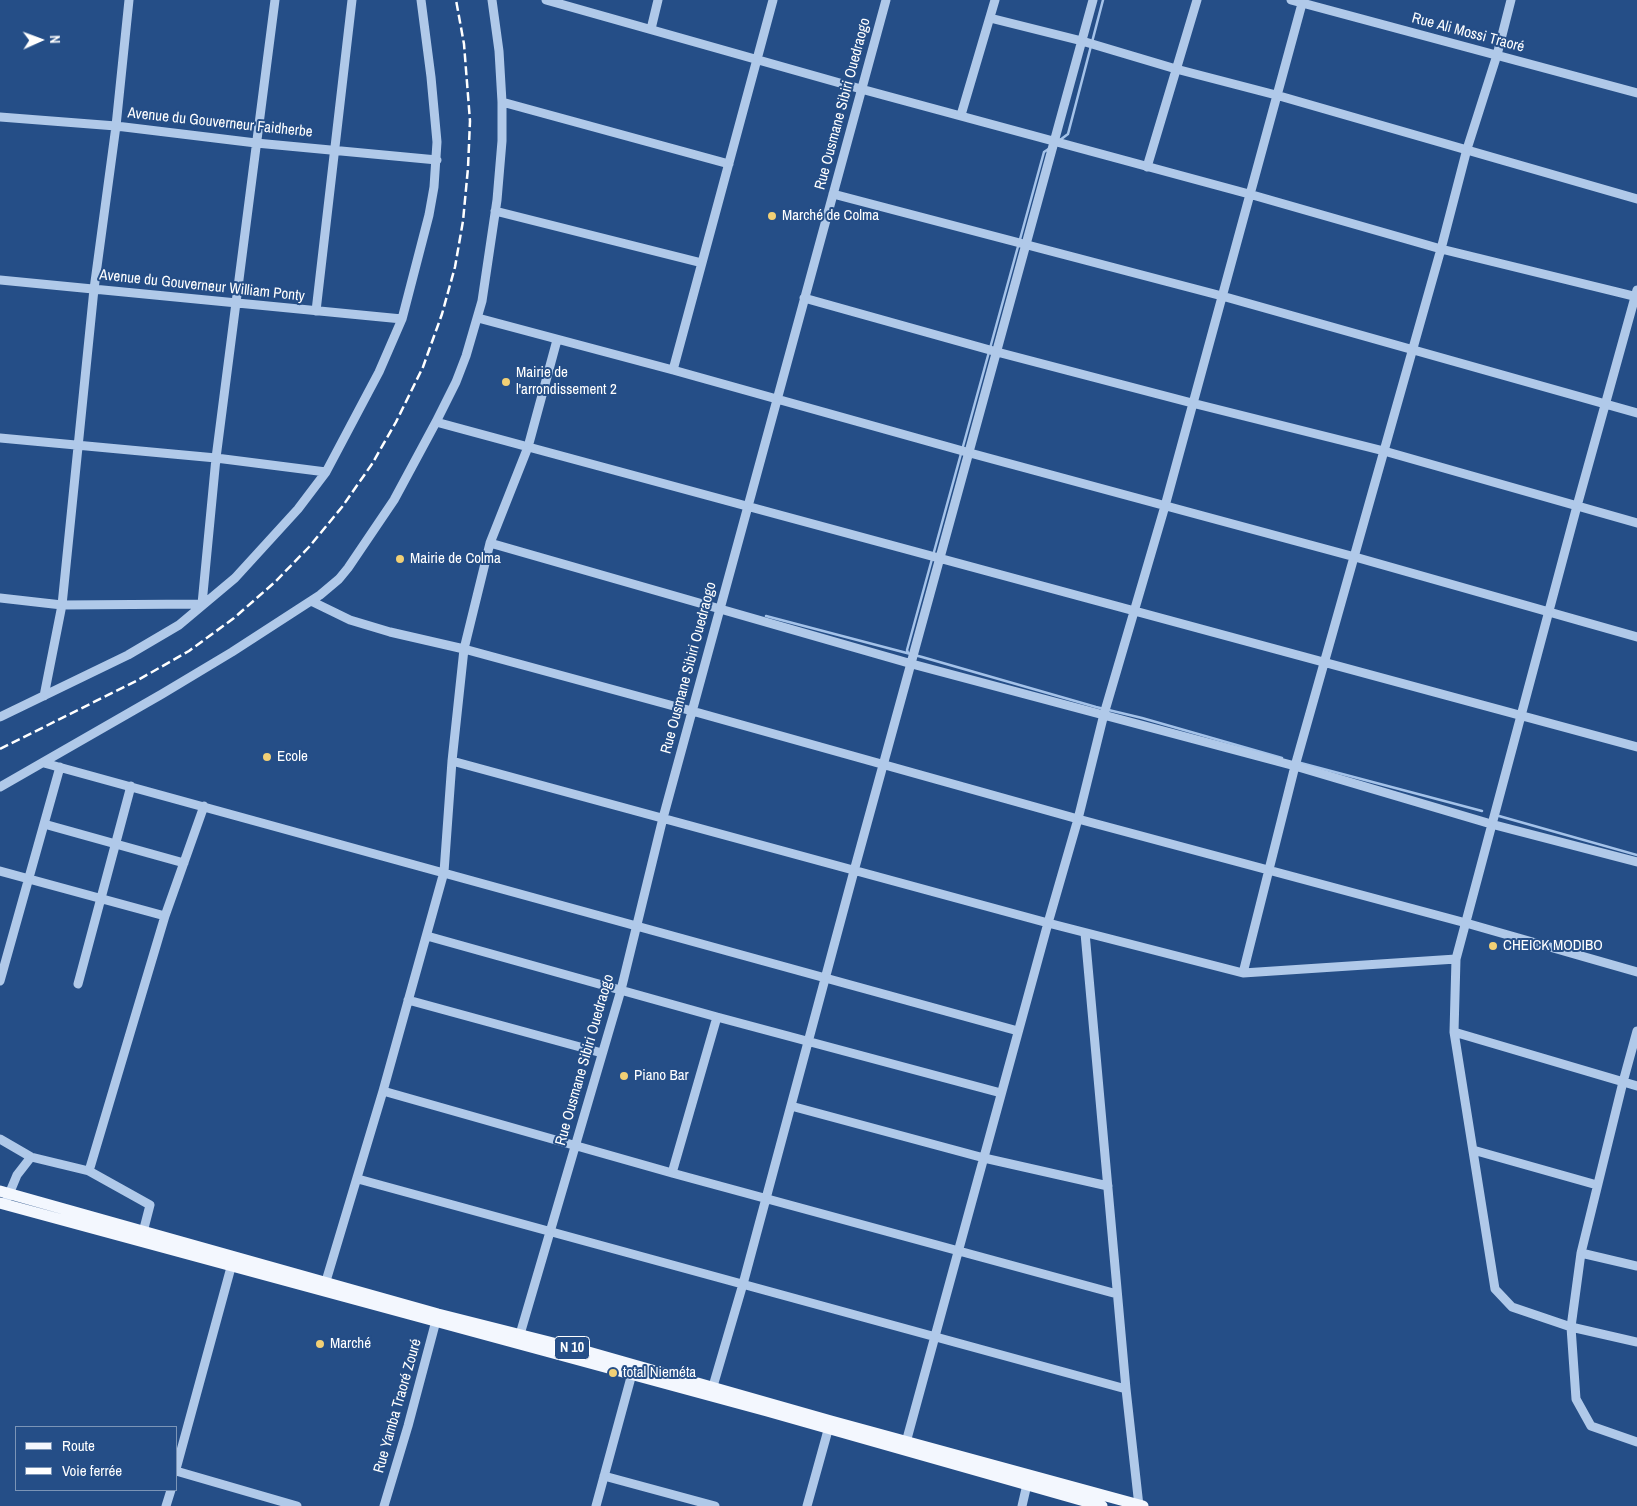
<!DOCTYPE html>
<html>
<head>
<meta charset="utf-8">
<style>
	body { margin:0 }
	#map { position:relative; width:1637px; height:1506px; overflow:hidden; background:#254e87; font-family:"Archivo Narrow",sans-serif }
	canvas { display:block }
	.legend { position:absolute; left:15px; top:1426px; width:162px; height:65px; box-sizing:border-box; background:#254e87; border:1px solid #7c95b7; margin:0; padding:6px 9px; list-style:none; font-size:15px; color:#fff }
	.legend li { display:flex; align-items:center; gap:10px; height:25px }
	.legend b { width:25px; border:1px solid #7c95b7 }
	.north { position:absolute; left:15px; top:15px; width:50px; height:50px; -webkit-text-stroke:4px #254e87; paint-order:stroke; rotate:88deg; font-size:14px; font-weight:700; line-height:20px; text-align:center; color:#fff }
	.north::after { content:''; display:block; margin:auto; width:18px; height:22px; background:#fff; clip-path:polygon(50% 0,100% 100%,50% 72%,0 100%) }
</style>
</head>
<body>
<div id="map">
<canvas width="1637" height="1506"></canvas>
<ul class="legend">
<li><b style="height:6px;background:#f3f7fe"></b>Route</li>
<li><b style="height:6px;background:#fff"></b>Voie ferrée</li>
</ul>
<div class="north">N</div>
</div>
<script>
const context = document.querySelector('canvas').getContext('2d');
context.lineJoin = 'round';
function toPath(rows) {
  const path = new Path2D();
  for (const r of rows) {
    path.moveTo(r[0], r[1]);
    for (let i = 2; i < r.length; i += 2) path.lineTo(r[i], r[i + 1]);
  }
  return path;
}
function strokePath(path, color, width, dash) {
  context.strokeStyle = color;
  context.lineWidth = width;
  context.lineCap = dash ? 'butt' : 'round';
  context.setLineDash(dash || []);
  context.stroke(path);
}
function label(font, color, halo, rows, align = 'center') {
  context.font = font + ' "Archivo Narrow",sans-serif';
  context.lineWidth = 4;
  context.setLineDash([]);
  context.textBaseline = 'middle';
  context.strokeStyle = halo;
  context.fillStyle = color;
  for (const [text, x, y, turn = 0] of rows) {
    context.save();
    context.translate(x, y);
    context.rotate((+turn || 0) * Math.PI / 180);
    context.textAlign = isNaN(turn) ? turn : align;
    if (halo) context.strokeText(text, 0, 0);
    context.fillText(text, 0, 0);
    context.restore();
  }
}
strokePath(toPath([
	[1060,140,1068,134,1103,0],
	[766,616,922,657,1096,707,1142,718,1282,758],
	[908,653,907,650,1044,152,1050,148],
	[1297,762,1482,811],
	[1499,816,1637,855]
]), '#a5c3e9', 2.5);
strokePath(toPath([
	[546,0,861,89,1249,194,1441,249,1637,297],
	[1291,0,1637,93],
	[990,18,1082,41,1176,69,1276,95,1637,199],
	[651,29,658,0],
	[502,102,729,164],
	[961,115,995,0],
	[0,117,116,126,256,143,437,160],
	[1147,167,1197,0],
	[833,194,1222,296,1637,413],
	[495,211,702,263],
	[0,280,402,319],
	[1637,290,1577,506,1456,959,1454,1032,1637,1086],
	[804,298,997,352,1192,403,1384,451,1637,523],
	[316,311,352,0],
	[478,318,673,370,970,453,1355,557,1637,637],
	[673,370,773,0],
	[436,422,1637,747],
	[0,438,216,458,326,472],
	[490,543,912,664,1295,766,1491,824,1637,862],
	[0,598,62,605,202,604,216,458,275,0],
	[311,601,350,620,390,632,464,649,692,711,1078,819,1466,923,1637,972],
	[44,696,62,605,94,289,116,126,129,0],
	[0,717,128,655,179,625,235,578,298,509,326,472,379,372,402,319,429,215,434,187,437,142,431,77,421,0],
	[452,761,1048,923,1243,973,1456,959],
	[44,763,1018,1031],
	[0,787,162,694,232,652,320,595,339,579,348,568,394,500,436,422,456,382,466,356,482,301,497,200,502,141,502,102,499,51,492,0],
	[44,824,184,863],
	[0,871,165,916],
	[1085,933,1126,1389,1139,1506],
	[427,936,717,1017,1001,1093],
	[1243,973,1295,766,1441,249,1467,149,1497,55,1511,0],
	[0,981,60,767],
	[78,984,131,786],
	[408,1000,602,1053],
	[1637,1031,1623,1082,1581,1253,1571,1327,1576,1399,1591,1426,1637,1442],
	[1454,1032,1495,1289,1512,1307,1571,1327,1637,1342],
	[383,1091,672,1173,1117,1294],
	[791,1106,984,1158,1108,1186],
	[0,1139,31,1157,89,1171],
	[1473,1150,1597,1185],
	[672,1173,717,1017],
	[358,1179,1126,1389],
	[7,1199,17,1175,31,1157],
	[142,1236,150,1205,89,1171,165,916,204,806],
	[1581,1253,1637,1266],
	[326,1281,383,1091,444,872,452,761,464,649,490,543,528,447,557,340],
	[518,1341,621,990,663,818,886,0],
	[711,1393,743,1284,854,871,1093,0],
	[905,1446,1048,923,1078,819,1104,714,1165,506,1303,0],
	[176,1469,233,1260],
	[176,1471,297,1506],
	[604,1476,715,1506],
	[166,1506,171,1490],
	[384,1506,408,1426,437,1317],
	[596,1506,633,1370],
	[807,1506,830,1423],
	[1022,1506,1028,1480]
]), '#b0c9e9', 9);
strokePath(toPath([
	[0,1191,438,1314,585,1351,831,1421,1143,1506],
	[0,1203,767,1411,1102,1506]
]), '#f3f7fe', 11);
strokePath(toPath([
	[0,749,138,680,189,651,234,618,275,582,309,547,342,507,372,464,396,422,423,367,442,314,455,267,463,221,468,168,470,121,464,44,456,0]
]), '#fff', 2.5, [9, 4]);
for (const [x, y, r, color] of [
	[772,216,5,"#f2d075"],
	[506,382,5,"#f2d075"],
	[400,559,5,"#f2d075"],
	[267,757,5,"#f2d075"],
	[1493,946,5,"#f2d075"],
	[624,1076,5,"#f2d075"],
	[320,1344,5,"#f2d075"],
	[613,1373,5,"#f2d075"]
]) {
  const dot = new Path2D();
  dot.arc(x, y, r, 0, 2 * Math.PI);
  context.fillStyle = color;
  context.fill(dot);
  strokePath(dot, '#254e87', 2);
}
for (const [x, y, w] of [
	[572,1348,35]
]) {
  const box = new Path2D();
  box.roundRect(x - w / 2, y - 11.5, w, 23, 4);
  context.fillStyle = '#254e87';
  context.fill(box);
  strokePath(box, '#fff', 1);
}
label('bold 14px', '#fff', null, [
	["N 10",572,1348]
]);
label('15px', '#fff', '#254e87', [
	["Rue Ali Mossi Traoré",1468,33,15],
	["Rue Ousmane Sibiri Ouedraogo",843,104,-75],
	["Avenue du Gouverneur Faidherbe",220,123,6],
	["Avenue du Gouverneur William Ponty",202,286,6],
	["Rue Ousmane Sibiri Ouedraogo",689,668,-75],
	["Rue Ousmane Sibiri Ouedraogo",585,1060,-74],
	["Rue Yamba Traoré Zouré",398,1406,-74]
]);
label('15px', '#fff', '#254e87', [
	["Marché de Colma",782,216],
	["Mairie de",516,373],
	["l'arrondissement 2",516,390],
	["Mairie de Colma",410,559],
	["Ecole",277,757],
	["CHEICK MODIBO",1503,946],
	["Piano Bar",634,1076],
	["Marché",330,1344],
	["total Nieméta",623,1373]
], 'left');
</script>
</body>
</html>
